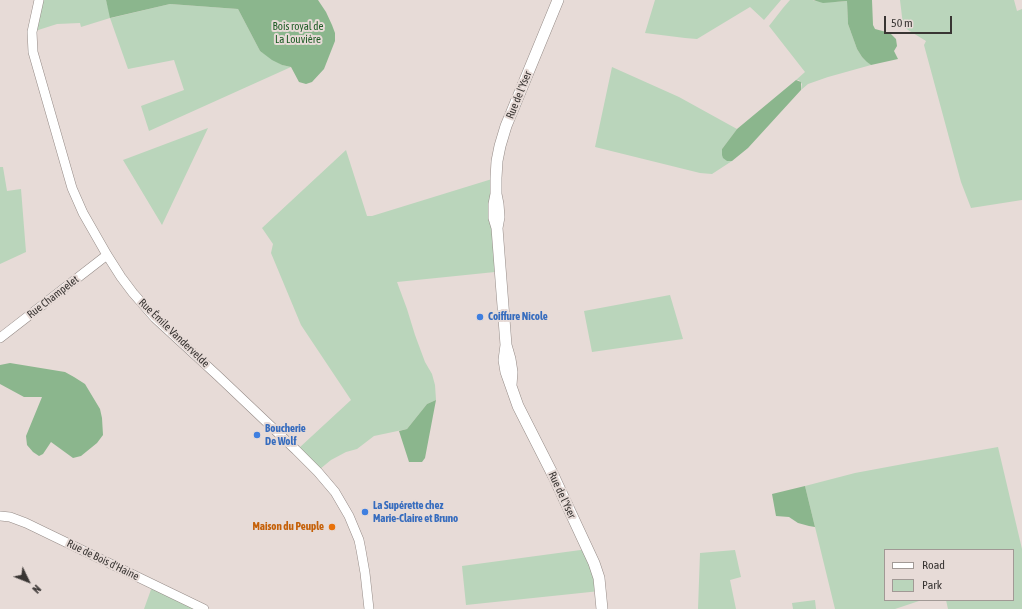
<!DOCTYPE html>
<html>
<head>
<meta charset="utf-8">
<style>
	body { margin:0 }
	#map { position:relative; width:1022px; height:609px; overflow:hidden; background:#e7dbd7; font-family:"Asap Condensed",sans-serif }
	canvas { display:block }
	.legend { position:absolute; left:884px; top:549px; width:130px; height:52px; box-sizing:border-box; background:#e7dbd7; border:1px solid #a19995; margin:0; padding:5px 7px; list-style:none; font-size:12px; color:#393533 }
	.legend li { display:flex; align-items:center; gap:8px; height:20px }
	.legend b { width:20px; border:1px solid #a19995 }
	.north { position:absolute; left:8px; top:561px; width:40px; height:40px; -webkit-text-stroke:3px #e7dbd7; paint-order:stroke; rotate:133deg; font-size:11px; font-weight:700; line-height:16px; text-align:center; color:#393533 }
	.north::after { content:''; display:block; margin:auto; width:14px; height:18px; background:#393533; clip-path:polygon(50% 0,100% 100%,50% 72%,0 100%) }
	.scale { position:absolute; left:884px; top:16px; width:68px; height:18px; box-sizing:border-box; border:2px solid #393533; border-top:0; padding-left:5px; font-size:12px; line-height:14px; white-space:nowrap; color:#393533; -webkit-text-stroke:3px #e7dbd7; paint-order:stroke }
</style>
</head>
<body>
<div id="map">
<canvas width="1022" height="609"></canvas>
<ul class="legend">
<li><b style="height:5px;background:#fff"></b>Road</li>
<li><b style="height:11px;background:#bad5bb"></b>Park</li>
</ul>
<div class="north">N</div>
<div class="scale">50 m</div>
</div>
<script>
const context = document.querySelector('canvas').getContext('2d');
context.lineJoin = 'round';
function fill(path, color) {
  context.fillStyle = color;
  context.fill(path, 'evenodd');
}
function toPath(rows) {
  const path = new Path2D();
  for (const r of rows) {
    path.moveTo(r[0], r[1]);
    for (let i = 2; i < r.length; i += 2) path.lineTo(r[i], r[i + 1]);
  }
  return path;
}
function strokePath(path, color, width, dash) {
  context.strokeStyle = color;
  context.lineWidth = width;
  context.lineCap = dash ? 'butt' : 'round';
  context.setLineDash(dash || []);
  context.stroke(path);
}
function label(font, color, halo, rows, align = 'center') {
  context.font = font + ' "Asap Condensed",sans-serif';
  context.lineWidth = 4;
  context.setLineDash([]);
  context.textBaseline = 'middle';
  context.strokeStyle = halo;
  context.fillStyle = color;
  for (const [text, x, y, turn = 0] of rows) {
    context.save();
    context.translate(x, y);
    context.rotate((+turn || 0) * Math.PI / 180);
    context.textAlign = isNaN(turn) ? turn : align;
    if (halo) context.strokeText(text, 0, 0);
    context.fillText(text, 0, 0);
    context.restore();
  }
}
fill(toPath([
	[39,0,106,0,111,18,170,4,238,9,260,51,282,65,291,67,149,131,141,106,184,90,174,60,128,69,110,18,81,27,80,23,57,24,32,32],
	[655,0,781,0,764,20,750,7,697,39,685,38,645,33],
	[790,0,813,0,814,1,837,2,847,1,848,24,857,49,862,57,871,65,828,77,808,84,801,90,802,84,799,80,796,80,805,72,769,26,783,8],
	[900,0,1014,0,1017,11,1022,9,1022,200,971,208,961,182,924,45,926,41,908,30,903,25],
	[612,67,679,97,737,129,722,149,727,161,732,161,712,174,700,173,595,147],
	[208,128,162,225,123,160],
	[346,150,367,216,372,216,492,179,495,272,397,282,407,309,415,335,425,362,432,374,435,385,436,400,427,404,407,429,374,436,357,449,346,452,331,460,320,469,299,448,351,400,301,325,271,253,273,244,262,228],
	[0,167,3,167,7,191,21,189,26,252,0,264],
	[670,295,683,339,592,352,584,311],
	[998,447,1022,549,1022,609,948,609,946,600,1013,600,1013,550,885,550,885,600,922,600,895,609,835,609,805,486,855,473,914,462],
	[588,549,600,591,466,605,462,566],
	[735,550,741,577,730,580,736,609,698,609,700,553],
	[153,584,204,609,144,609],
	[815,600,816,609,793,609,792,603]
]), '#bad5bb');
fill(toPath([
	[106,0,318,0,326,12,332,25,335,33,335,41,324,69,312,82,306,84,299,82,291,67,282,65,272,60,260,51,238,9,170,4,110,18],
	[813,0,872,0,873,25,875,29,890,33,896,39,897,46,894,51,898,59,871,65,867,62,862,57,857,49,848,24,847,1,823,3],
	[796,80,801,82,801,90,748,148,732,161,727,161,723,158,722,155,722,149,737,129],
	[10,363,65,372,74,377,85,384,100,409,102,418,103,435,97,443,81,456,73,458,51,442,43,454,39,456,33,452,27,445,26,436,42,397,24,397,0,384,0,365],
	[436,400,425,458,422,462,409,462,399,431,407,429,427,404],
	[805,486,815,527,809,526,798,523,789,517,776,516,772,494]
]), '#8bb68d');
const minor = toPath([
	[39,0,32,32,33,52,72,188,83,213,107,255,121,277,133,293,155,318,218,376,296,450,318,472,335,492,349,516,359,540,361,550,365,573,369,609],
	[0,338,107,255],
	[0,516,10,517,26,523,204,609]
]);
const tertiary = toPath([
	[496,194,494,204,494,218,497,228,499,217,498,204,496,194,496,178,497,161,500,146,506,126,525,80,558,0],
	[497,228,506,345],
	[511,385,512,372,510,359,506,345,504,360,506,372,518,406,554,477,594,563,599,578,602,609]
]);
strokePath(minor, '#958b87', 10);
strokePath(tertiary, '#958b87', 12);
strokePath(minor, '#fff', 9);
strokePath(tertiary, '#fff', 11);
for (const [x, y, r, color] of [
	[480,317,4,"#3f7fe0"],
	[257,435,4,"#3f7fe0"],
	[365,512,4,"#3f7fe0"],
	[332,527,4,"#e8710a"]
]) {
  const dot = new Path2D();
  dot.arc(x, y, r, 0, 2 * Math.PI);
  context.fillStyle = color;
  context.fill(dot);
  strokePath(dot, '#e7dbd7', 1.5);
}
label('11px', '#1d5b25', '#e7dbd7', [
	["Bois royal de",298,27],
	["La Louvière",298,40]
]);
label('11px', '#393533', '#e7dbd7', [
	["Rue de l'Yser",519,95,-68],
	["Rue Champelet",53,297,-38],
	["Rue Émile Vandervelde",174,333,44],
	["Rue de l'Yser",562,495,65],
	["Rue de Bois d'Haine",103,560,26]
]);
label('bold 11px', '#366cbe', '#e7dbd7', [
	["Coiffure Nicole",488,317],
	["Boucherie",265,429],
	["De Wolf",265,442],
	["La Supérette chez",373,506],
	["Marie-Claire et Bruno",373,519]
], 'left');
label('bold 11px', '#c56008', '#e7dbd7', [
	["Maison du Peuple",324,527]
], 'right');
</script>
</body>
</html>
